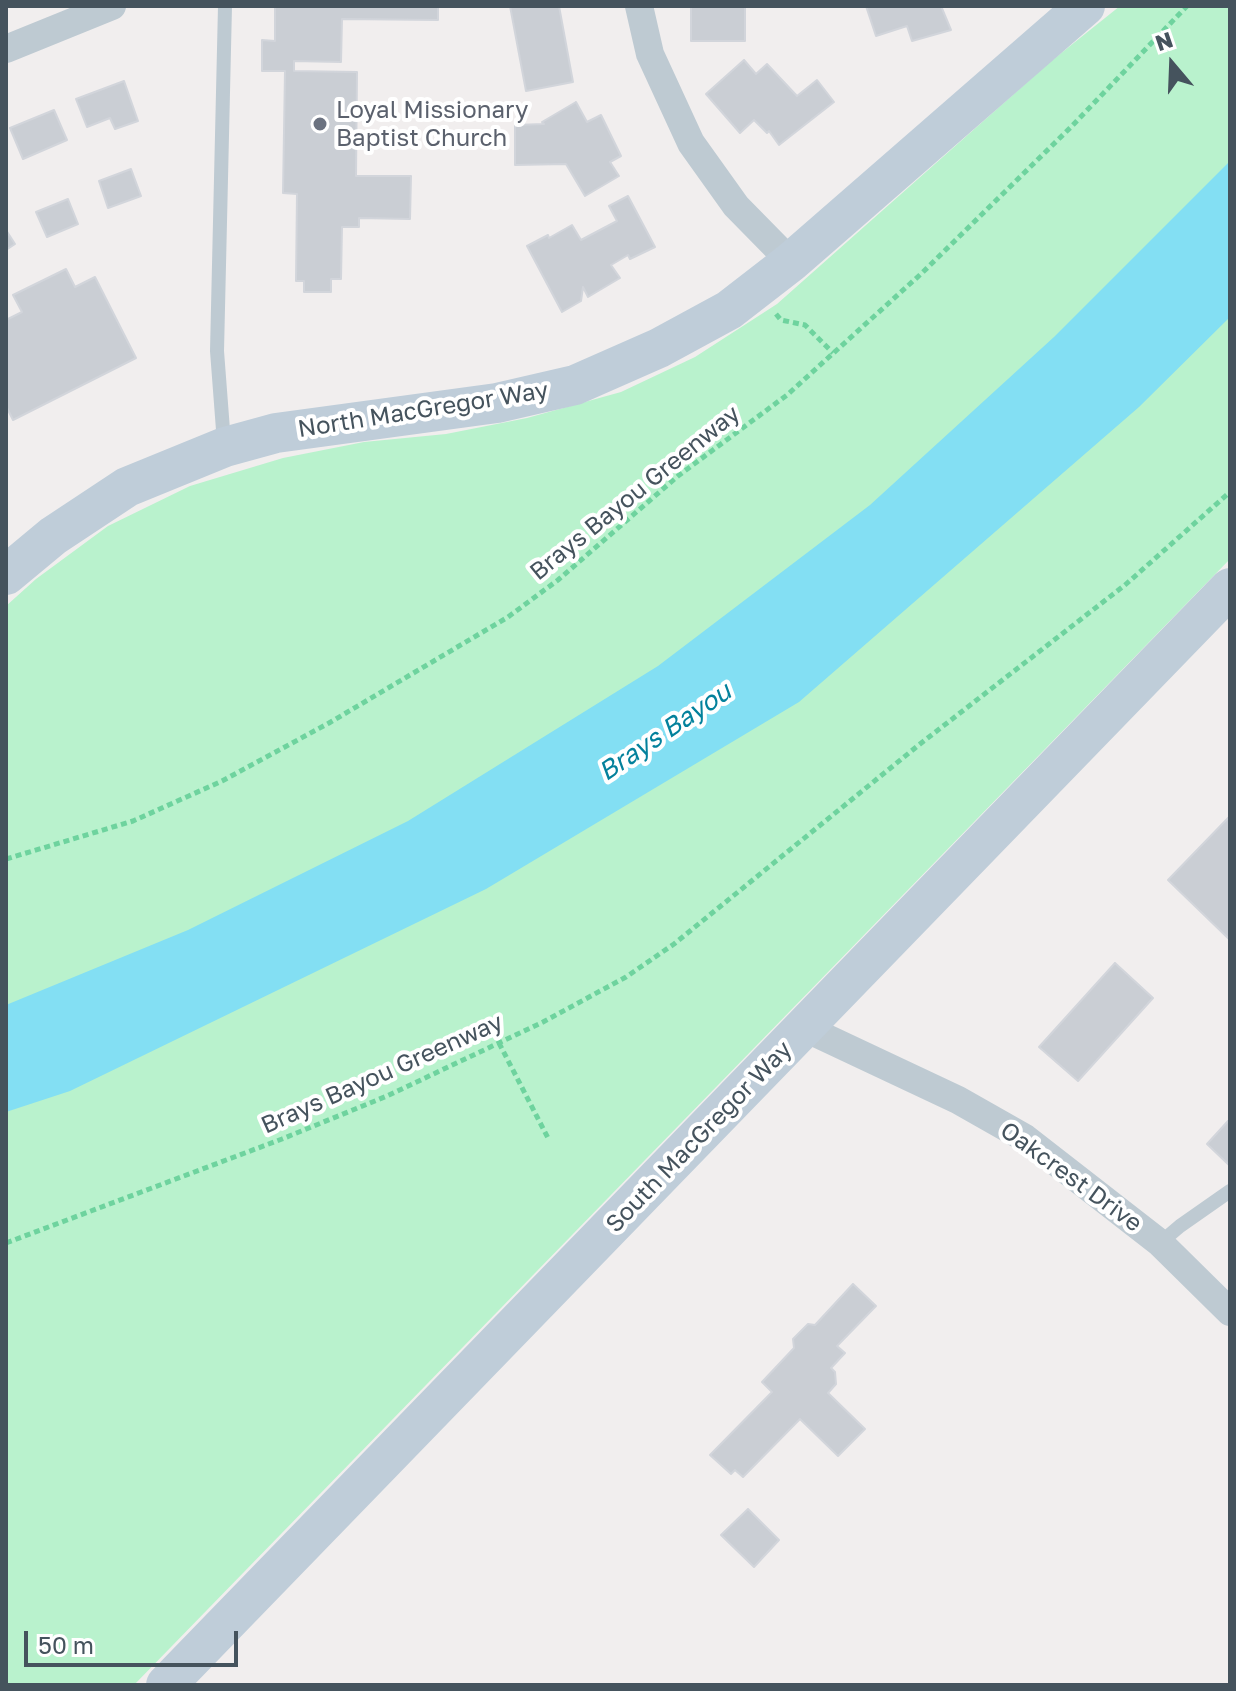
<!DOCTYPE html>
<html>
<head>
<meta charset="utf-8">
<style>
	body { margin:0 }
	#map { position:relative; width:1236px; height:1691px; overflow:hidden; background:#f1eeee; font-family:"Golos Text",sans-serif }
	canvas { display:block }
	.frame { position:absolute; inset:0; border:8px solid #45535d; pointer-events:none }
	.north { position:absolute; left:1132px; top:24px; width:80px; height:80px; -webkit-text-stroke:6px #fff; paint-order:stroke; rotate:341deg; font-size:22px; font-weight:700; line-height:32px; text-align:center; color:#45535d }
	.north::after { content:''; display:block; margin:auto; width:28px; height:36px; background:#45535d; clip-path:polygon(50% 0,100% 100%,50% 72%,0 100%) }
	.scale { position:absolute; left:24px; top:1631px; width:214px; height:36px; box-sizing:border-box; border:4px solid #45535d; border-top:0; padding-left:10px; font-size:24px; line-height:28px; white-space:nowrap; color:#45535d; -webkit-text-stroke:6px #fff; paint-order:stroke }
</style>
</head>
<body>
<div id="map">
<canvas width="1236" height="1691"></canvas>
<div class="frame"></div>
<div class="north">N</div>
<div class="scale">50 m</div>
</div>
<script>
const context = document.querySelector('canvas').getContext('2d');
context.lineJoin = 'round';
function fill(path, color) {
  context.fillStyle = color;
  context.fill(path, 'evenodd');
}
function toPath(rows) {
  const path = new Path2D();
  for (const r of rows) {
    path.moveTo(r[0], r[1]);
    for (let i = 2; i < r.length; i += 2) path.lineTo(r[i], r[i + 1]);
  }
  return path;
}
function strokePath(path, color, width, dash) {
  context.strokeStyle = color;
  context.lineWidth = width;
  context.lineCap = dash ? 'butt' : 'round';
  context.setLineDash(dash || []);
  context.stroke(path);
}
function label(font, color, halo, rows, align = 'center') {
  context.font = font + ' "Golos Text",sans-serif';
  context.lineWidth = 8;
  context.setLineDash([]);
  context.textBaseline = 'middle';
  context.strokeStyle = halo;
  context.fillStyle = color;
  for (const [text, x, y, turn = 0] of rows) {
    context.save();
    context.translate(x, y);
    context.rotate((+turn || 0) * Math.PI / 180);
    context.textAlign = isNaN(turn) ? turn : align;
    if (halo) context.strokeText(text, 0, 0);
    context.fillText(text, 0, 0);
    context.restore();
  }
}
fill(toPath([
	[1120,6,1230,6,1230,559,134,1685,6,1685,6,606,36,579,108,526,190,486,283,458,364,442,446,434,527,418,621,392,695,357,777,304,1050,62]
]), '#b9f2cd');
fill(toPath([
	[1230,161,1230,317,1139,407,799,702,486,889,70,1091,6,1112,6,1005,188,930,408,821,658,666,870,505,1054,337]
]), '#83dff3');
const building = toPath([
	[275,6,438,6,438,20,342,19,341,62,294,61,294,71,357,72,356,176,411,176,410,219,359,218,359,227,342,227,341,279,331,279,331,292,304,292,304,281,296,281,297,194,283,193,285,71,262,71,262,40,275,41,275,6],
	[510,6,559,6,573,82,526,91,510,6],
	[691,6,745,6,745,41,691,41,691,6],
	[866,6,941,6,951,30,912,41,907,26,876,36,866,6],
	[744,60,756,74,767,64,797,96,817,80,834,102,779,145,769,131,767,133,754,120,740,133,706,94,744,60],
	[124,81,138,121,115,129,110,118,87,127,76,99,124,81],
	[576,102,587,122,601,115,621,156,610,162,619,176,585,196,566,164,515,165,515,125,544,124,542,122,576,102],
	[54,110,67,140,23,159,10,128,54,110],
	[131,169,141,196,108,208,99,181,131,169],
	[628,196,655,247,630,259,628,255,611,265,620,278,588,297,583,287,581,301,562,312,527,246,548,235,549,238,572,225,581,240,617,221,609,206,628,196],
	[68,199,78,224,47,237,36,212,68,199],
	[6,230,15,244,6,250,6,230],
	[66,269,75,287,95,277,136,358,13,420,6,406,6,320,22,312,13,295,66,269],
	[1230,816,1230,940,1168,880,1230,816],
	[1115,963,1153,998,1078,1081,1039,1047,1115,963],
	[1228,1121,1230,1123,1230,1166,1207,1144,1228,1121],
	[853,1284,876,1306,837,1346,845,1353,831,1368,835,1372,836,1384,828,1393,865,1429,838,1456,800,1419,743,1477,735,1470,731,1474,710,1455,772,1392,762,1382,794,1348,793,1339,808,1324,815,1325,853,1284],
	[748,1509,779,1540,754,1567,721,1535,748,1509]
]);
fill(building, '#caced4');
strokePath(building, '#d2d5db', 2);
strokePath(toPath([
	[776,314,781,320,805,325,833,353],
	[6,859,133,821,222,781,329,723,508,617,558,580,678,476,787,395,922,273,1071,127,1187,6],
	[499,1043,549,1140],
	[6,1243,282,1139,387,1096,543,1022,626,977,674,944,920,744,1125,585,1230,492]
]), '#6ed39e', 5, [6, 4]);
strokePath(toPath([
	[224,443,217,351,225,6],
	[1160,1243,1180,1226,1230,1191]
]), '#becad2', 14);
strokePath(toPath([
	[639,6,650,54,691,143,736,206,791,262],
	[6,49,112,6],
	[805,1028,958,1100,1025,1138,1160,1243,1230,1312]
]), '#becad2', 28);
strokePath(toPath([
	[6,575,53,536,127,487,225,447,276,433,497,403,575,385,659,348,729,310,791,262,1085,6],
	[166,1685,1230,588]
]), '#bfcdd9', 40);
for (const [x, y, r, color] of [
	[320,124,8,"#6b7280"]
]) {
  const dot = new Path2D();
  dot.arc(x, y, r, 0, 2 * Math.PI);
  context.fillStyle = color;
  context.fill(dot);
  strokePath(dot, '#fff', 3);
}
label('24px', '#5b616d', '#fff', [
	["Loyal Missionary",336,110],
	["Baptist Church",336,138]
], 'left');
label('24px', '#45535d', '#fff', [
	["North MacGregor Way",423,410,-9],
	["Brays Bayou Greenway",635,493,-39],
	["Brays Bayou Greenway",382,1074,-24],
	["South MacGregor Way",699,1137,-46],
	["Oakcrest Drive",1071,1177,36]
]);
label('italic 26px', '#03819c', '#fff', [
	["Brays Bayou",665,732,-34]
]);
</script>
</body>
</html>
